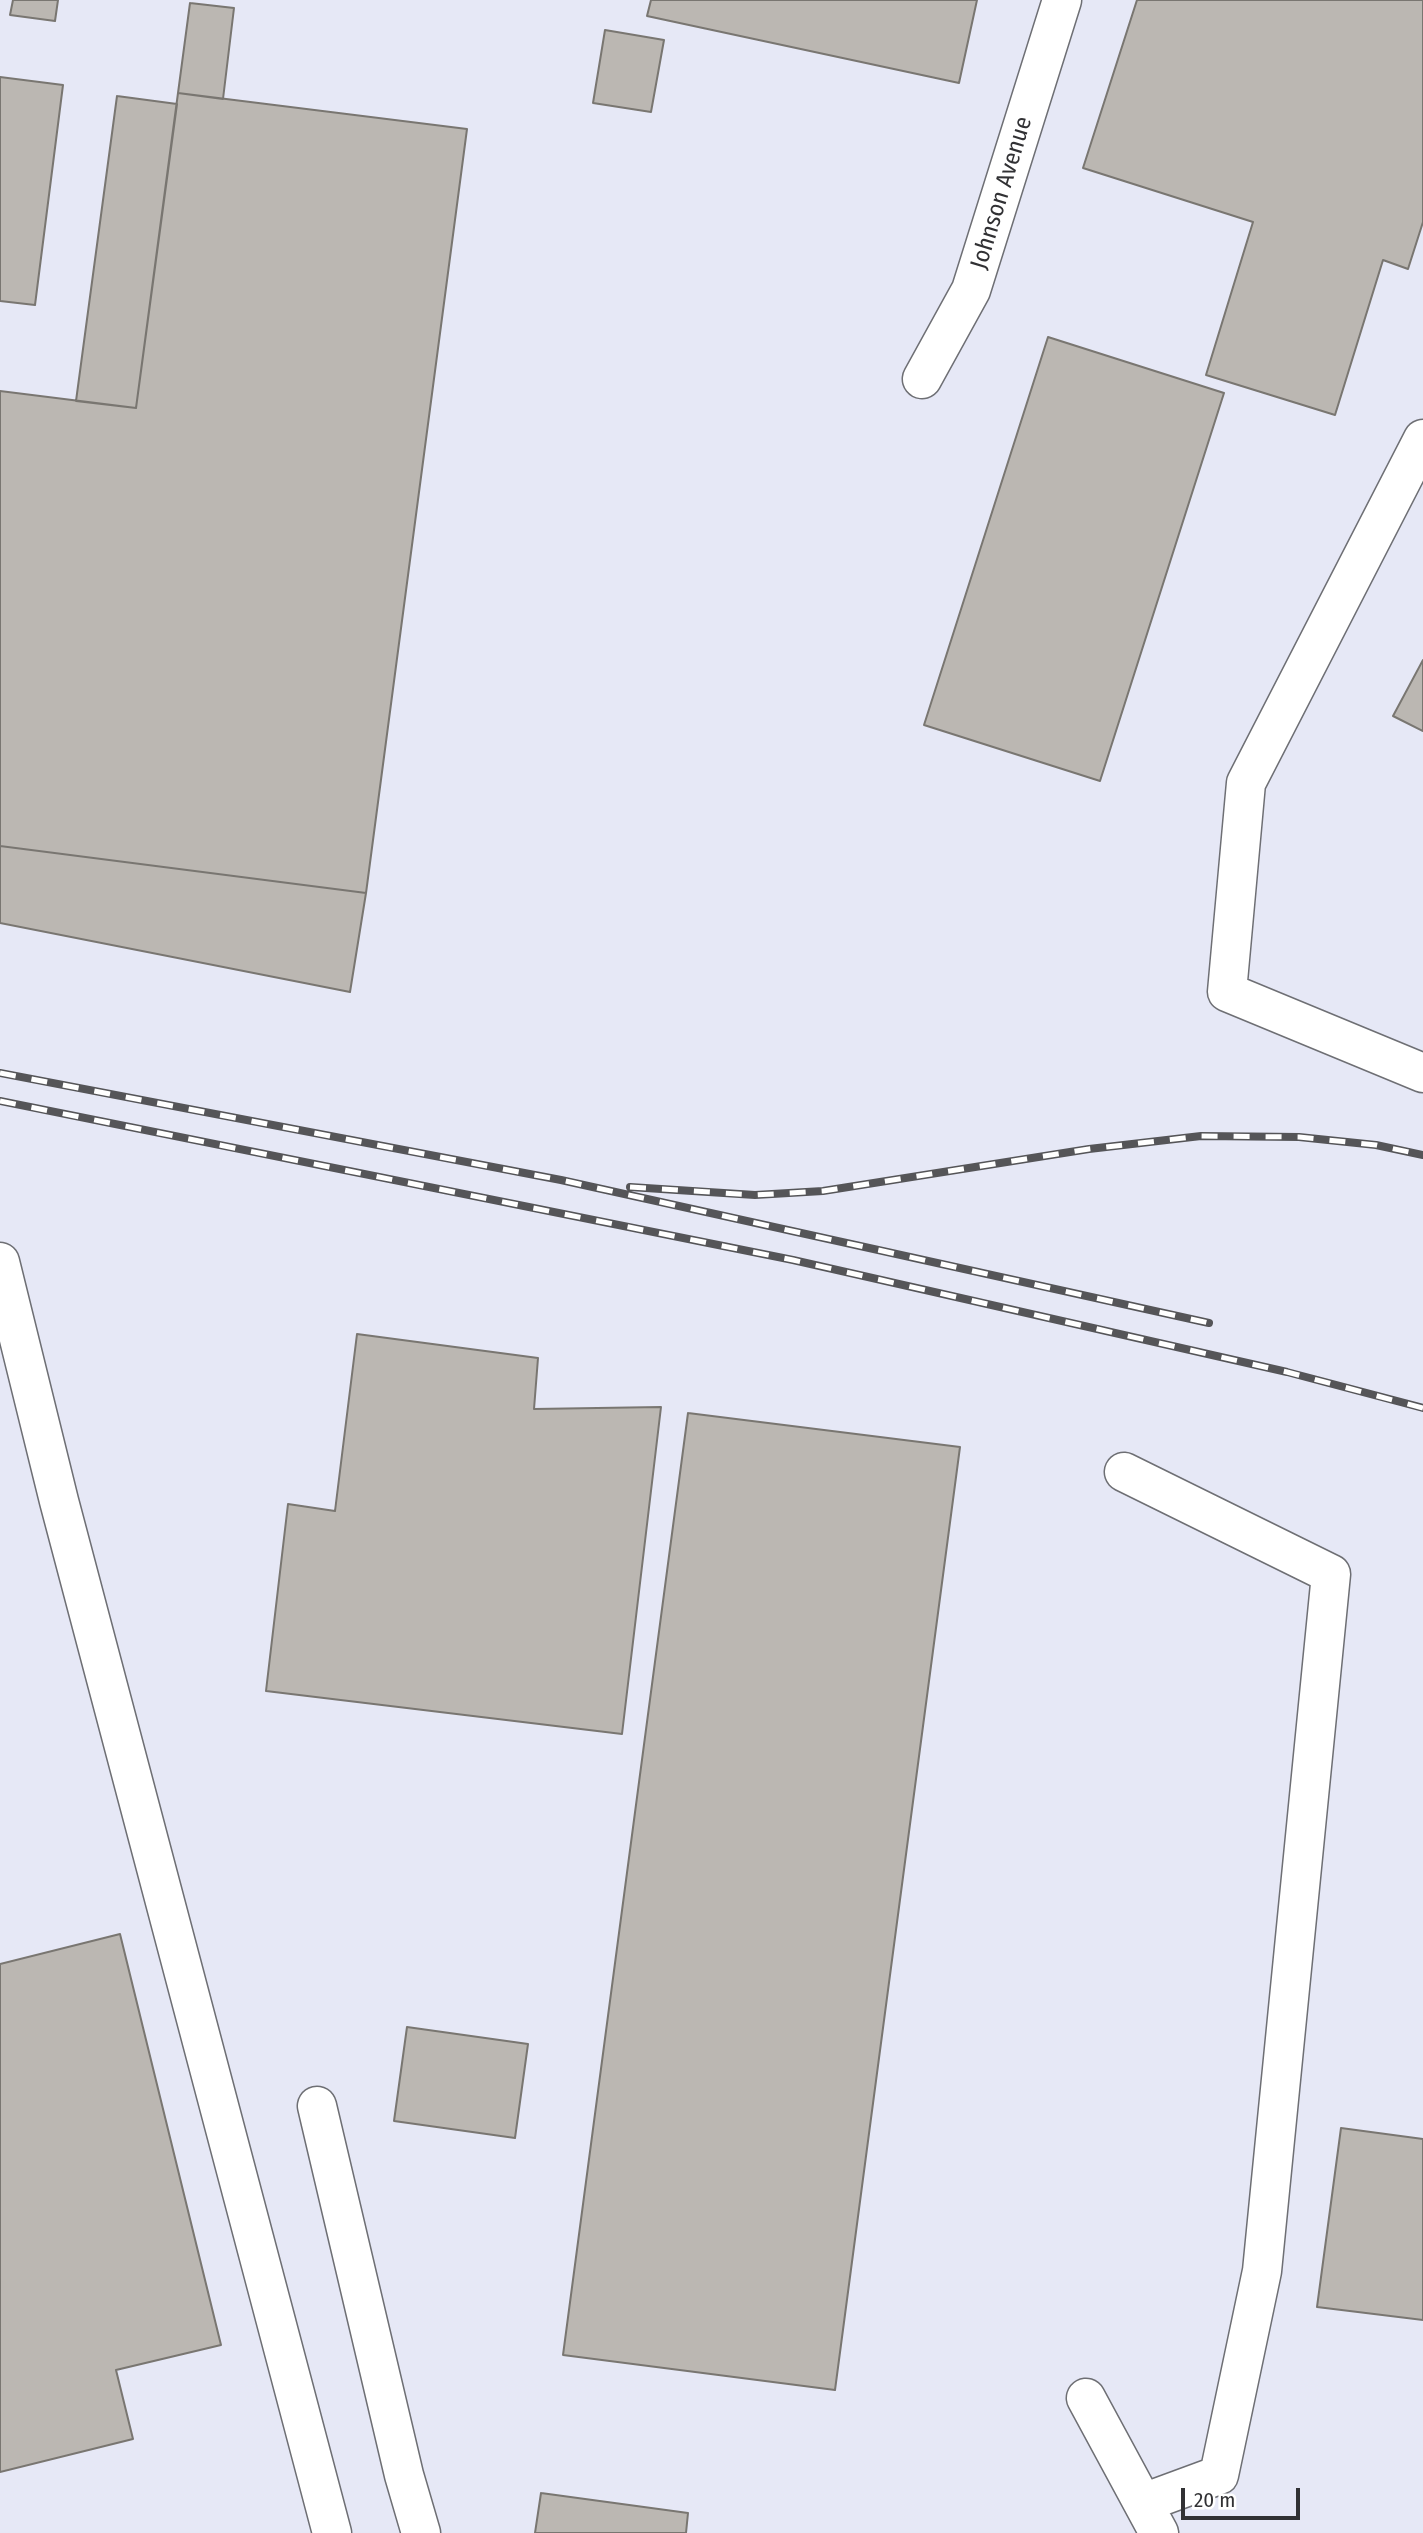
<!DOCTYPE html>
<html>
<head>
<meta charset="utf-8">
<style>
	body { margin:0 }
	#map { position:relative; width:1423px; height:2533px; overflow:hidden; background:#f2f3fa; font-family:"Fira Sans Condensed",sans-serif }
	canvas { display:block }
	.scale { position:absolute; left:1181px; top:2488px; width:119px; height:32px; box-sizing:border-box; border:4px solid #313134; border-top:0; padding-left:9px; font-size:21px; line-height:24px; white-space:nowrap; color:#313134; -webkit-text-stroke:5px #fff; paint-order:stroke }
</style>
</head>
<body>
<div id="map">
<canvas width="1423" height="2533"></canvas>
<div class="scale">20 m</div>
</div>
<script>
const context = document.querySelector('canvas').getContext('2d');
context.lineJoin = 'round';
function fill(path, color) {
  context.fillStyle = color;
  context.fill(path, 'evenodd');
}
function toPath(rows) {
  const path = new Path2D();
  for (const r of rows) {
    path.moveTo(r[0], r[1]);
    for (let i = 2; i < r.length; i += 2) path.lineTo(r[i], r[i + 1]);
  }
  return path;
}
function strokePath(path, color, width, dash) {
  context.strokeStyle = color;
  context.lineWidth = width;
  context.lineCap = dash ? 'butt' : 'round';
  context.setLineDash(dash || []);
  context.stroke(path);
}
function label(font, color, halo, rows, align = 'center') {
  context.font = font + ' "Fira Sans Condensed",sans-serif';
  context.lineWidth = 7;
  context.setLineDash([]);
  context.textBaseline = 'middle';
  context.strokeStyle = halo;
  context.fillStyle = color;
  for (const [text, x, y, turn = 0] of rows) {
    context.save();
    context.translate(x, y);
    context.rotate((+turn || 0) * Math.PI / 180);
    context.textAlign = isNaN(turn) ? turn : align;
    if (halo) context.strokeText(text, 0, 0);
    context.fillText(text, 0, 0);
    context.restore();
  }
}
fill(toPath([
	[0,0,1423,0,1423,2533,0,2533]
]), '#e6e8f6');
const building = toPath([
	[13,0,58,0,55,21,10,15,13,0],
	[651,0,977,0,959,83,647,16,651,0],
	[1137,0,1423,0,1423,222,1408,269,1383,260,1335,415,1206,375,1253,222,1083,168,1137,0],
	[190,3,234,8,223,99,178,93,190,3],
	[605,30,664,40,651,112,593,103,605,30],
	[0,77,63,85,35,305,0,301,0,77],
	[178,93,467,129,366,893,0,846,0,391,136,408,178,93],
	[117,96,177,104,136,408,76,401,117,96],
	[1048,337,1224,393,1100,781,924,725,1048,337],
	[1423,660,1423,731,1393,716,1423,660],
	[0,846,366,893,350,992,0,923,0,846],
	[357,1334,538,1358,534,1409,661,1407,622,1734,266,1691,288,1504,335,1511,357,1334],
	[688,1413,960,1447,835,2390,563,2355,688,1413],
	[120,1934,221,2345,116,2370,133,2439,0,2472,0,1964,120,1934],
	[407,2027,528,2044,515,2138,394,2121,407,2027],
	[1341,2128,1423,2139,1423,2320,1317,2307,1341,2128],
	[541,2493,688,2513,686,2533,535,2533,541,2493]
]);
fill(building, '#bbb7b2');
strokePath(building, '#797671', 2);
const minor = toPath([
	[922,379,971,290,1062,0],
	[1423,439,1246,783,1227,992,1423,1073],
	[0,1262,59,1501,332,2533],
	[1124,1472,1331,1574,1262,2271,1219,2475,1143,2503],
	[317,2106,404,2475,421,2533],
	[1086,2398,1159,2533]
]);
strokePath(minor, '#6e6f74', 41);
strokePath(minor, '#fff', 38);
const rail = toPath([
	[0,1073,561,1180,1209,1323],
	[0,1101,793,1260,1287,1372,1423,1408],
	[630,1187,755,1195,823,1191,1089,1149,1201,1136,1299,1137,1376,1145,1423,1155]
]);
strokePath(rail, '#555558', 8);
strokePath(rail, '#fff', 5, [16]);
label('24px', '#313134', '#fff', [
	["Johnson Avenue",1002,193,-73]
]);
</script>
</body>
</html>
